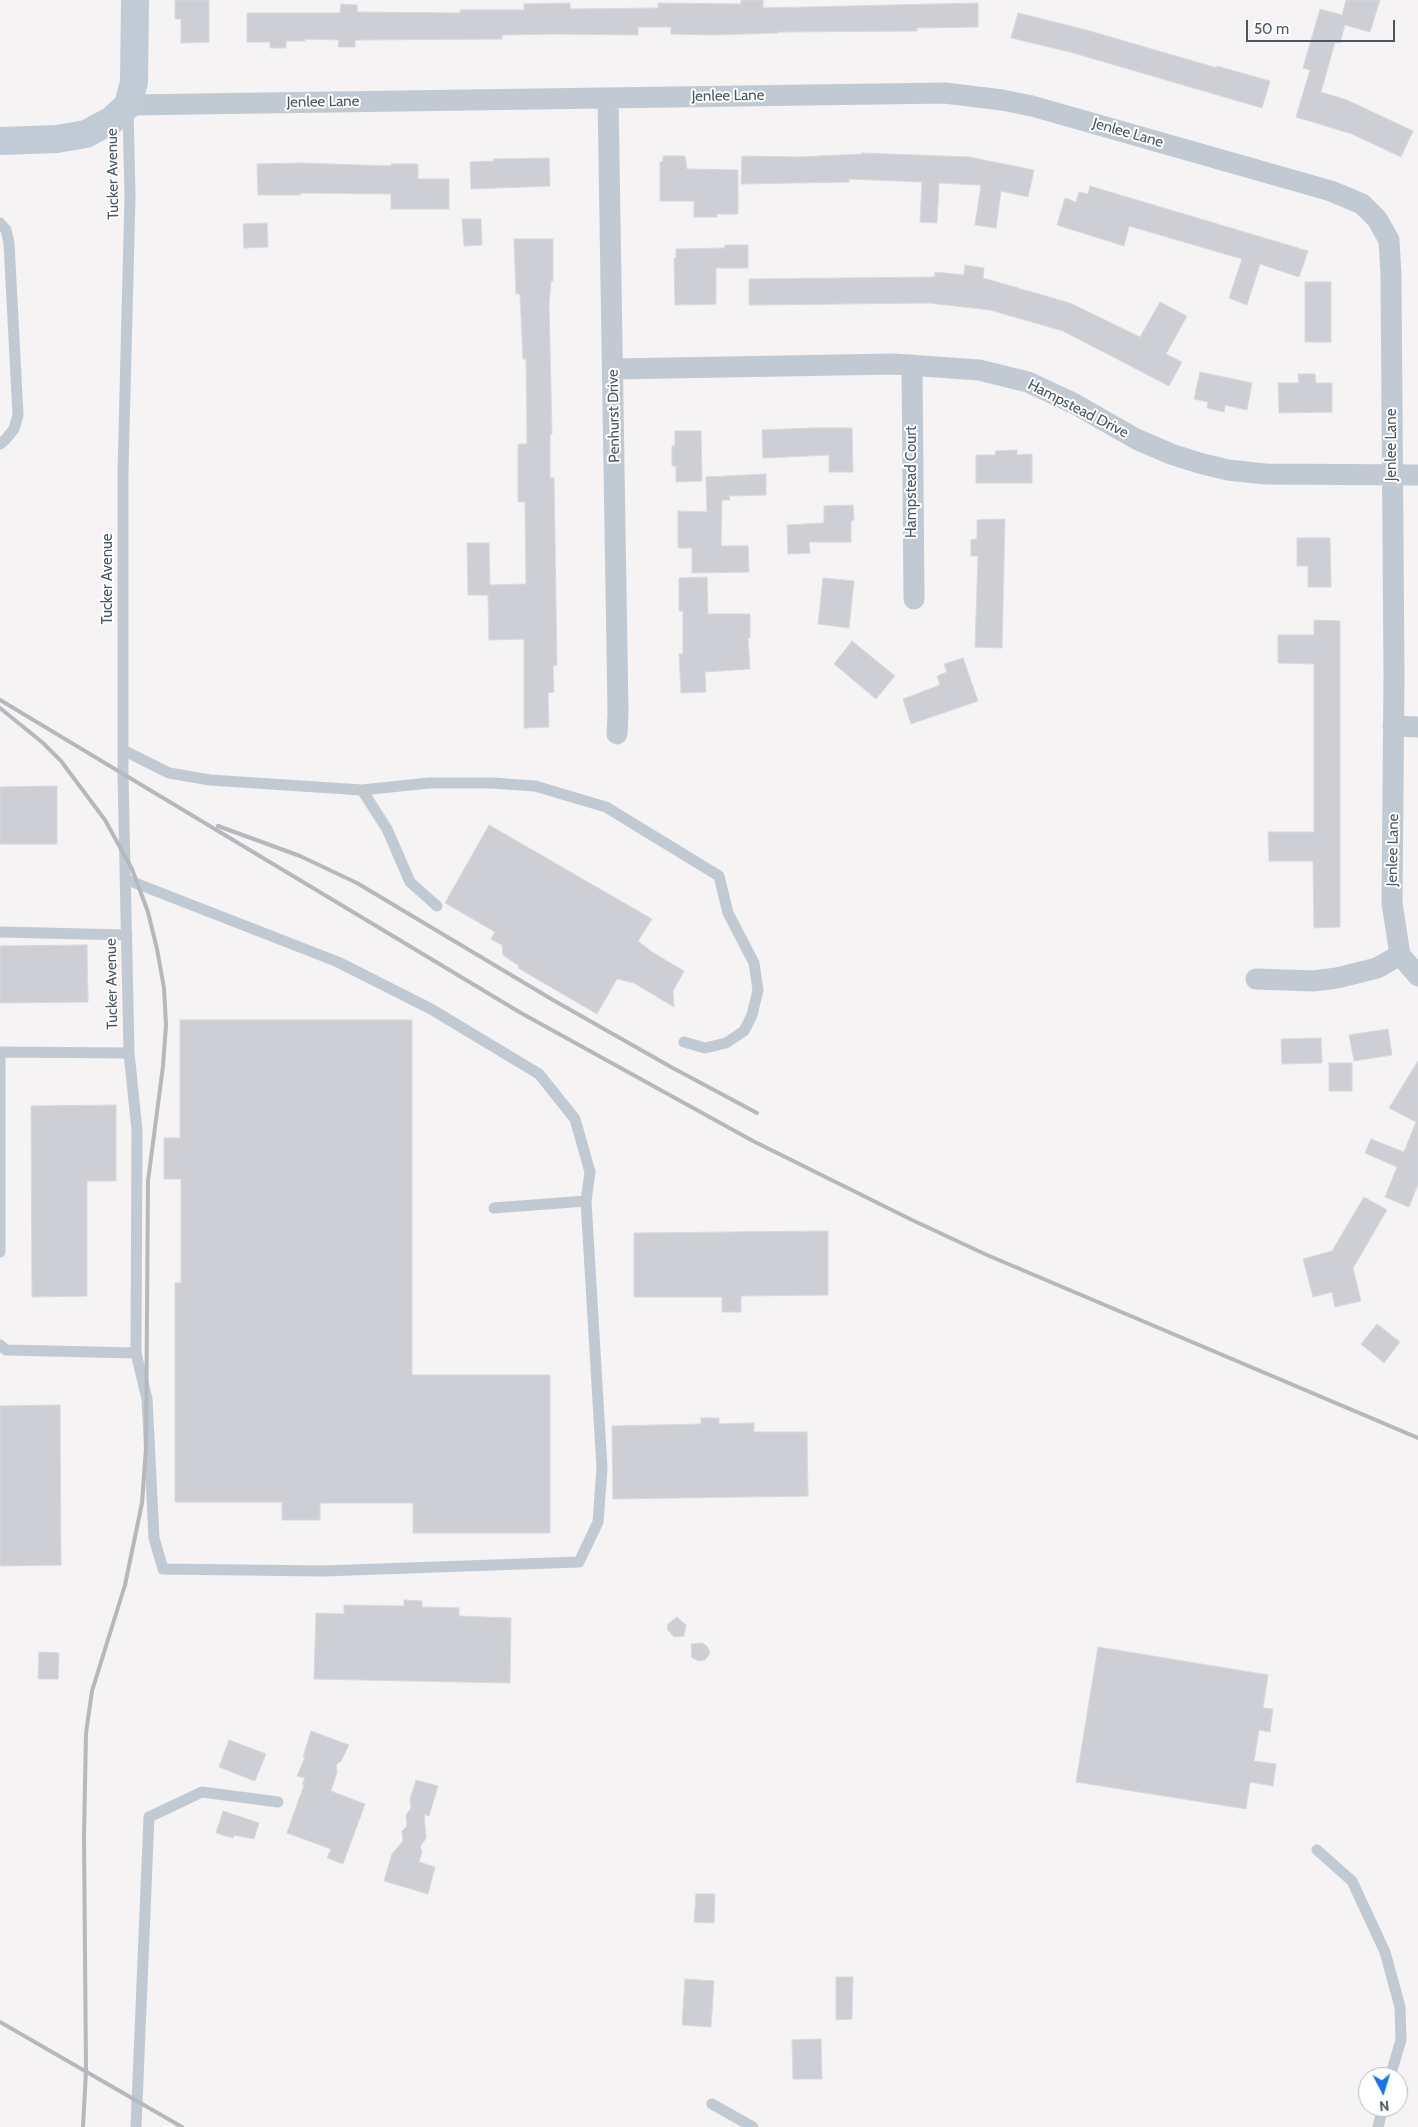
<!DOCTYPE html>
<html>
<head>
<meta charset="utf-8">
<style>
	body { margin:0 }
	#map { position:relative; width:1418px; height:2127px; overflow:hidden; background:#f5f3f3; font-family:Cabin,sans-serif }
	canvas { display:block }
	.north { position:absolute; left:1358px; top:2067px; width:50px; height:50px; box-sizing:border-box; background:#fff; border:1px solid #b7bbc0; border-radius:50%; rotate:175deg; font-size:14px; font-weight:700; line-height:20px; text-align:center; color:#4a5661 }
	.north::after { content:''; display:block; margin:auto; width:18px; height:22px; background:#1a73e8; clip-path:polygon(50% 0,100% 100%,50% 72%,0 100%) }
	.scale { position:absolute; left:1246px; top:20px; width:149px; height:22px; box-sizing:border-box; border:2px solid #4a5661; border-top:0; padding-left:6px; font-size:15px; line-height:18px; white-space:nowrap; color:#4a5661; -webkit-text-stroke:4px #fff; paint-order:stroke }
</style>
</head>
<body>
<div id="map">
<canvas width="1418" height="2127"></canvas>
<div class="north">N</div>
<div class="scale">50 m</div>
</div>
<script>
const context = document.querySelector('canvas').getContext('2d');
context.lineJoin = 'round';
function fill(path, color) {
  context.fillStyle = color;
  context.fill(path, 'evenodd');
}
function toPath(rows) {
  const path = new Path2D();
  for (const r of rows) {
    path.moveTo(r[0], r[1]);
    for (let i = 2; i < r.length; i += 2) path.lineTo(r[i], r[i + 1]);
  }
  return path;
}
function strokePath(path, color, width, dash) {
  context.strokeStyle = color;
  context.lineWidth = width;
  context.lineCap = dash ? 'butt' : 'round';
  context.setLineDash(dash || []);
  context.stroke(path);
}
function label(font, color, halo, rows, align = 'center') {
  context.font = font + ' Cabin,sans-serif';
  context.lineWidth = 4;
  context.setLineDash([]);
  context.textBaseline = 'middle';
  context.strokeStyle = halo;
  context.fillStyle = color;
  for (const [text, x, y, turn = 0] of rows) {
    context.save();
    context.translate(x, y);
    context.rotate((+turn || 0) * Math.PI / 180);
    context.textAlign = isNaN(turn) ? turn : align;
    if (halo) context.strokeText(text, 0, 0);
    context.fillText(text, 0, 0);
    context.restore();
  }
}
const building = toPath([
	[175,0,209,0,209,42,181,43,181,19,175,19,175,0],
	[741,0,763,0,763,8,978,3,978,27,917,28,917,31,778,32,778,33,712,35,671,34,671,27,638,27,638,35,556,34,502,35,502,39,355,40,355,47,338,47,339,40,305,39,305,41,286,41,286,48,270,48,270,42,247,42,247,13,340,13,341,4,357,5,357,12,460,13,460,10,524,10,524,4,570,3,570,9,658,8,658,3,741,4,741,0],
	[1346,0,1380,0,1370,32,1345,25,1340,43,1335,42,1321,92,1347,100,1413,131,1401,157,1352,134,1296,117,1310,70,1303,68,1320,9,1342,15,1346,0],
	[1018,13,1090,31,1217,68,1217,66,1270,81,1262,108,1070,52,1011,38,1018,13],
	[862,153,969,157,1034,170,1028,197,1001,191,996,228,975,225,981,185,939,183,937,223,920,222,922,182,849,179,849,182,741,184,742,156,799,157,862,154,862,153],
	[663,156,685,156,687,169,738,170,738,214,717,214,717,217,694,217,694,201,660,201,660,162,663,161,663,156],
	[549,158,550,186,471,189,470,162,494,161,493,159,549,158],
	[300,163,391,166,391,164,418,164,418,179,449,179,449,209,391,209,391,194,300,193,301,195,258,195,257,164,300,163],
	[1090,186,1308,251,1299,277,1260,264,1247,305,1229,298,1242,259,1129,226,1124,246,1057,225,1065,198,1076,202,1079,192,1088,194,1090,186],
	[462,219,481,219,482,245,464,246,462,219],
	[267,223,268,247,244,248,243,224,267,223],
	[514,239,553,239,553,281,551,281,549,304,552,434,550,434,550,478,554,478,557,665,553,666,554,692,548,693,549,727,524,728,524,639,489,640,488,595,468,595,467,543,489,543,490,585,526,584,525,502,518,502,518,444,527,444,526,359,523,359,520,294,516,294,514,239],
	[725,245,748,245,748,268,716,268,716,304,675,305,674,258,676,258,676,249,725,248,725,245],
	[965,265,984,268,983,278,1070,303,1140,337,1160,302,1187,316,1166,354,1182,362,1169,386,1063,331,990,310,929,303,749,305,749,279,935,277,935,272,964,275,965,265],
	[1305,282,1331,282,1331,342,1305,342,1305,282],
	[1200,372,1252,383,1247,410,1225,405,1224,412,1207,408,1208,402,1194,399,1200,372],
	[1298,374,1315,374,1316,383,1332,383,1332,412,1279,413,1278,383,1299,383,1298,374],
	[812,428,852,428,853,472,829,472,829,455,763,458,762,430,812,428],
	[675,431,701,431,702,481,676,482,676,466,672,466,672,446,675,446,675,431],
	[1017,450,1017,455,1032,454,1032,483,976,483,976,455,995,455,996,451,1017,450],
	[766,474,766,495,729,496,730,500,722,500,721,546,748,546,749,572,692,573,692,548,678,548,678,511,707,512,706,477,766,474],
	[853,505,854,520,851,521,851,542,809,542,810,553,788,554,787,525,824,523,824,506,853,505],
	[1005,519,1002,648,975,647,978,556,971,556,971,540,977,539,977,520,1005,519],
	[1297,538,1330,538,1331,587,1308,587,1308,566,1297,566,1297,538],
	[707,577,708,614,750,614,750,638,748,638,750,669,705,672,706,692,681,693,679,654,683,654,683,611,679,611,679,578,707,577],
	[823,578,854,581,849,628,818,624,823,578],
	[1314,620,1340,621,1340,927,1314,928,1313,861,1269,861,1268,832,1314,832,1314,664,1278,663,1278,635,1314,635,1314,620],
	[852,641,895,676,876,699,834,664,852,641],
	[963,658,978,701,911,724,903,699,940,685,937,676,947,672,944,664,963,658],
	[57,786,57,844,0,844,0,787,57,786],
	[489,825,652,919,638,941,652,952,684,971,673,991,674,1007,634,983,617,979,597,1014,518,968,519,966,503,955,502,945,491,939,495,932,445,903,489,825],
	[87,945,88,1002,0,1003,0,946,87,945],
	[180,1020,412,1020,412,1375,550,1375,550,1533,413,1533,413,1503,320,1503,320,1520,282,1520,282,1502,175,1502,175,1283,181,1283,181,1179,164,1179,164,1138,180,1138,180,1020],
	[1388,1029,1392,1055,1354,1061,1349,1035,1388,1029],
	[1321,1038,1322,1063,1282,1064,1281,1039,1321,1038],
	[1418,1061,1418,1184,1409,1207,1385,1197,1397,1167,1365,1153,1371,1139,1404,1152,1416,1122,1389,1108,1418,1061],
	[1329,1063,1352,1063,1352,1091,1329,1091,1329,1063],
	[116,1105,116,1181,87,1181,87,1296,32,1297,31,1106,116,1105],
	[1364,1197,1387,1210,1353,1268,1361,1301,1335,1307,1332,1292,1313,1297,1303,1259,1332,1251,1364,1197],
	[828,1231,828,1295,741,1296,741,1312,722,1312,722,1297,634,1297,634,1233,828,1231],
	[1377,1324,1400,1342,1384,1363,1361,1344,1377,1324],
	[60,1405,61,1565,0,1566,0,1406,60,1405],
	[701,1418,719,1418,719,1424,754,1423,754,1432,807,1432,808,1496,613,1499,612,1426,701,1424,701,1418],
	[404,1600,422,1601,422,1607,459,1608,459,1616,511,1618,510,1683,314,1679,316,1613,344,1614,344,1605,404,1606,404,1600],
	[677,1617,686,1625,684,1636,674,1637,667,1629,668,1624,677,1617],
	[702,1643,707,1646,710,1653,705,1660,699,1661,692,1658,691,1644,702,1643],
	[1098,1647,1268,1675,1263,1708,1273,1709,1270,1732,1259,1730,1254,1761,1276,1764,1273,1786,1250,1782,1246,1809,1076,1782,1098,1647],
	[39,1652,59,1653,58,1679,38,1679,39,1652],
	[311,1731,349,1745,341,1761,336,1765,337,1772,331,1791,365,1804,343,1864,327,1858,331,1849,287,1833,304,1785,302,1784,305,1778,297,1776,305,1757,303,1757,311,1731],
	[229,1740,266,1754,255,1781,219,1767,229,1740],
	[416,1780,438,1786,429,1816,424,1814,426,1838,420,1847,422,1852,419,1862,435,1867,428,1894,384,1881,392,1854,403,1841,402,1831,407,1826,406,1815,411,1808,410,1799,416,1780],
	[223,1811,259,1823,254,1839,234,1835,233,1838,216,1833,223,1811],
	[696,1894,715,1894,714,1923,694,1922,696,1894],
	[836,1977,853,1977,852,2019,836,2020,836,1977],
	[685,1979,714,1981,711,2027,682,2025,685,1979],
	[821,2039,822,2079,793,2079,792,2040,821,2039]
]);
fill(building, '#cdcfd5');
strokePath(building, '#d7d9de', 1);
strokePath(toPath([
	[0,223,6,230,9,243,18,415,14,429,5,440,0,444],
	[123,750,169,773,210,780,362,790,429,783,492,783,535,786,606,807,719,876,728,913,754,963,758,990,752,1015,744,1031,726,1043,705,1048,684,1042],
	[362,790,387,829,410,882,437,906],
	[125,879,338,962,431,1009,539,1074,575,1119,590,1172,586,1201,602,1468,598,1522,579,1562,323,1571,163,1569,154,1538,147,1399,136,1353],
	[0,932,127,935],
	[0,1052,129,1053],
	[0,1058,0,1252],
	[494,1208,586,1201],
	[0,1345,6,1350,136,1353,137,1130,129,1053,123,775,123,471,130,196,128,110],
	[1317,1850,1352,1881,1385,1952,1400,2007,1401,2040,1390,2077],
	[712,2104,753,2127],
	[136,2127,149,1817,202,1792,278,1802],
	[1378,2127,1383,2107]
]), '#c1cad2', 11);
strokePath(toPath([
	[608,98,618,712,617,734],
	[128,105,945,93,1002,100,1032,106,1331,191,1362,204,1377,219,1389,240,1391,275,1394,675,1392,903,1400,955,1418,976],
	[912,365,914,599],
	[613,369,894,364,979,370,1028,382,1075,404,1136,439,1171,454,1199,463,1228,470,1265,474,1418,475],
	[1393,726,1418,727],
	[1256,979,1313,981,1337,978,1377,968,1400,955]
]), '#c1cad2', 21);
strokePath(toPath([
	[0,141,57,139,86,134,112,120,128,105,134,82,135,0]
]), '#c1cbd6', 28);
strokePath(toPath([
	[0,700,521,1013,753,1141,912,1220,987,1255,1418,1438],
	[0,708,43,743,61,761,105,820,132,869,148,912,157,949,164,988,166,1025,163,1066,148,1181,146,1448,142,1503,125,1585,92,1691,86,1733,84,1836,86,2071,83,2127],
	[218,826,300,856,357,883,553,1000,671,1067,757,1113],
	[0,2022,182,2127]
]), '#b5b8bd', 4);
label('15px', '#4a5661', '#fff', [
	["Jenlee Lane",728,96,-1],
	["Jenlee Lane",323,102,-1],
	["Jenlee Lane",1128,133,16],
	["Tucker Avenue",113,174,-91],
	["Hampstead Drive",1078,409,27],
	["Penhurst Drive",614,416,-91],
	["Jenlee Lane",1392,445,-90],
	["Hampstead Court",912,482,-90],
	["Tucker Avenue",108,579,-90],
	["Jenlee Lane",1393,850,-89],
	["Tucker Avenue",112,984,-91]
]);
</script>
</body>
</html>
